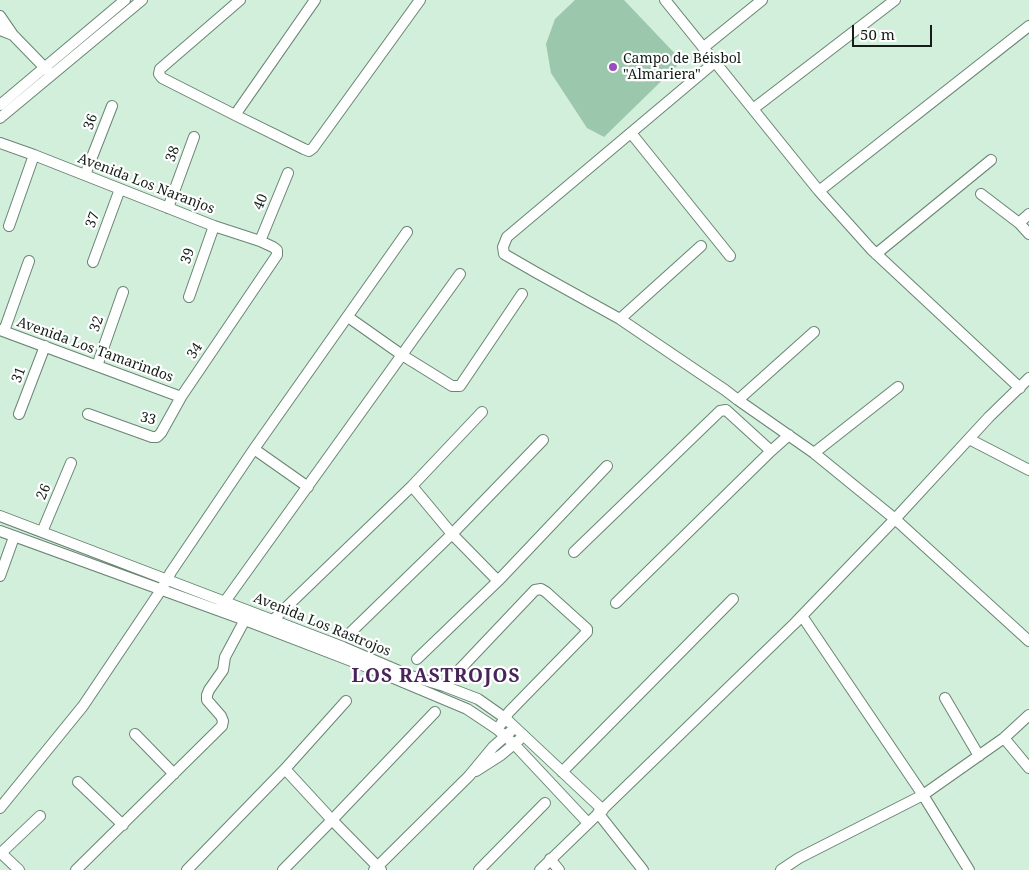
<!DOCTYPE html>
<html>
<head>
<meta charset="utf-8">
<style>
	body { margin:0 }
	#map { position:relative; width:1029px; height:870px; overflow:hidden; background:#d2efdc; font-family:"Noto Serif",serif }
	canvas { display:block }
	.scale { position:absolute; left:852px; top:25px; width:80px; height:22px; box-sizing:border-box; border:2px solid #131e18; border-top:0; padding-left:6px; font-size:15px; line-height:18px; white-space:nowrap; color:#131e18; -webkit-text-stroke:4px #fff; paint-order:stroke }
</style>
</head>
<body>
<div id="map">
<canvas width="1029" height="870"></canvas>
<div class="scale">50 m</div>
</div>
<script>
const context = document.querySelector('canvas').getContext('2d');
context.lineJoin = 'round';
function fill(path, color) {
  context.fillStyle = color;
  context.fill(path, 'evenodd');
}
function toPath(rows) {
  const path = new Path2D();
  for (const r of rows) {
    path.moveTo(r[0], r[1]);
    for (let i = 2; i < r.length; i += 2) path.lineTo(r[i], r[i + 1]);
  }
  return path;
}
function strokePath(path, color, width, dash) {
  context.strokeStyle = color;
  context.lineWidth = width;
  context.lineCap = dash ? 'butt' : 'round';
  context.setLineDash(dash || []);
  context.stroke(path);
}
function label(font, color, halo, rows, align = 'center') {
  context.font = font + ' "Noto Serif",serif';
  context.lineWidth = 4.5;
  context.setLineDash([]);
  context.textBaseline = 'middle';
  context.strokeStyle = halo;
  context.fillStyle = color;
  for (const [text, x, y, turn = 0] of rows) {
    context.save();
    context.translate(x, y);
    context.rotate((+turn || 0) * Math.PI / 180);
    context.textAlign = isNaN(turn) ? turn : align;
    if (halo) context.strokeText(text, 0, 0);
    context.fillText(text, 0, 0);
    context.restore();
  }
}
fill(toPath([
	[575,0,624,0,682,61,604,137,587,128,551,73,546,44,555,19]
]), '#9bc8ac');
const minor = toPath([
	[240,0,160,69,159,74,162,78,235,115,304,149,309,151,313,148,420,0],
	[665,0,819,191,871,249,1020,388],
	[0,16,13,35],
	[0,30,13,35,48,71],
	[704,47,762,0],
	[715,62,507,237,503,247,504,254,537,273,620,319,725,390,738,400,814,453,895,519,1029,641],
	[0,105,125,0],
	[753,109,895,0],
	[235,115,315,0],
	[0,118,142,0],
	[631,133,730,256],
	[0,143,34,155,214,226,260,241,273,247,277,250,277,255,181,397,161,433,157,437,152,437,88,414],
	[85,175,112,106],
	[819,191,1029,26],
	[981,194,1019,223,1029,234],
	[168,208,194,137],
	[1019,223,1029,214],
	[9,226,34,155],
	[260,241,288,173],
	[876,254,991,160],
	[93,262,120,189],
	[189,297,214,226],
	[348,317,402,355,452,386,460,386,522,294],
	[620,319,701,246],
	[0,330,181,397],
	[4,331,29,261],
	[97,366,123,292],
	[738,400,814,332],
	[19,414,45,346],
	[969,439,1029,470],
	[254,449,308,487],
	[814,453,898,387],
	[412,486,452,534,498,581],
	[0,516,343,647,411,676,444,686,478,699,505,718,603,810],
	[0,531,245,620,367,667,467,709,497,729,514,744,588,823],
	[42,532,71,463],
	[574,552,720,411,726,410,771,451],
	[0,576,14,537],
	[616,603,771,451,789,435],
	[221,607,460,274],
	[802,616,923,795,969,870],
	[271,623,273,620,412,486,482,412],
	[349,634,452,534,543,440],
	[417,659,498,581,607,466],
	[444,686,535,590,541,589,546,592,587,629,587,632,509,712,501,724],
	[945,698,979,756],
	[135,734,174,774],
	[1004,738,1029,768],
	[285,769,332,820,381,870],
	[476,771,501,755,519,740],
	[562,772,733,599],
	[78,782,123,825],
	[0,808,83,706,161,590,171,572,254,449,407,232],
	[598,813,643,870],
	[550,859,559,870],
	[19,870,1,853,40,816],
	[76,870,222,726,223,721,221,716,207,700,207,695,209,690,223,670,225,657,248,614],
	[187,870,285,769,346,701],
	[283,870,332,820,435,712],
	[374,870,469,776,493,747,510,732],
	[479,870,545,803],
	[540,870,795,623,895,519,989,417,1029,378],
	[781,870,799,858,923,795,1004,738,1029,715]
]);
strokePath(minor, '#698573', 12);
strokePath(minor, '#fff', 10);
for (const [x, y, r, color] of [
	[613,67,5,"#984dbe"]
]) {
  const dot = new Path2D();
  dot.arc(x, y, r, 0, 2 * Math.PI);
  context.fillStyle = color;
  context.fill(dot);
  strokePath(dot, '#fff', 2);
}
label('14px', '#131e18', '#fff', [
	["Campo de Béisbol",623,59],
	["\"Almariera\"",623,75]
], 'left');
label('14px', '#131e18', '#fff', [
	["36",91,122,-70],
	["38",173,154,-70],
	["Avenida Los Naranjos",146,184,21],
	["40",261,202,-68],
	["37",93,220,-70],
	["39",188,256,-71],
	["32",97,324,-70],
	["Avenida Los Tamarindos",95,350,20],
	["34",195,351,-56],
	["31",19,375,-69],
	["33",148,419,14],
	["26",44,492,-67],
	["Avenida Los Rastrojos",322,625,22]
]);
context.letterSpacing = '1px';
label('bold 19px', '#48245b', '#fff', [
	["LOS RASTROJOS",436,677]
]);
context.letterSpacing = '0px';
</script>
</body>
</html>
